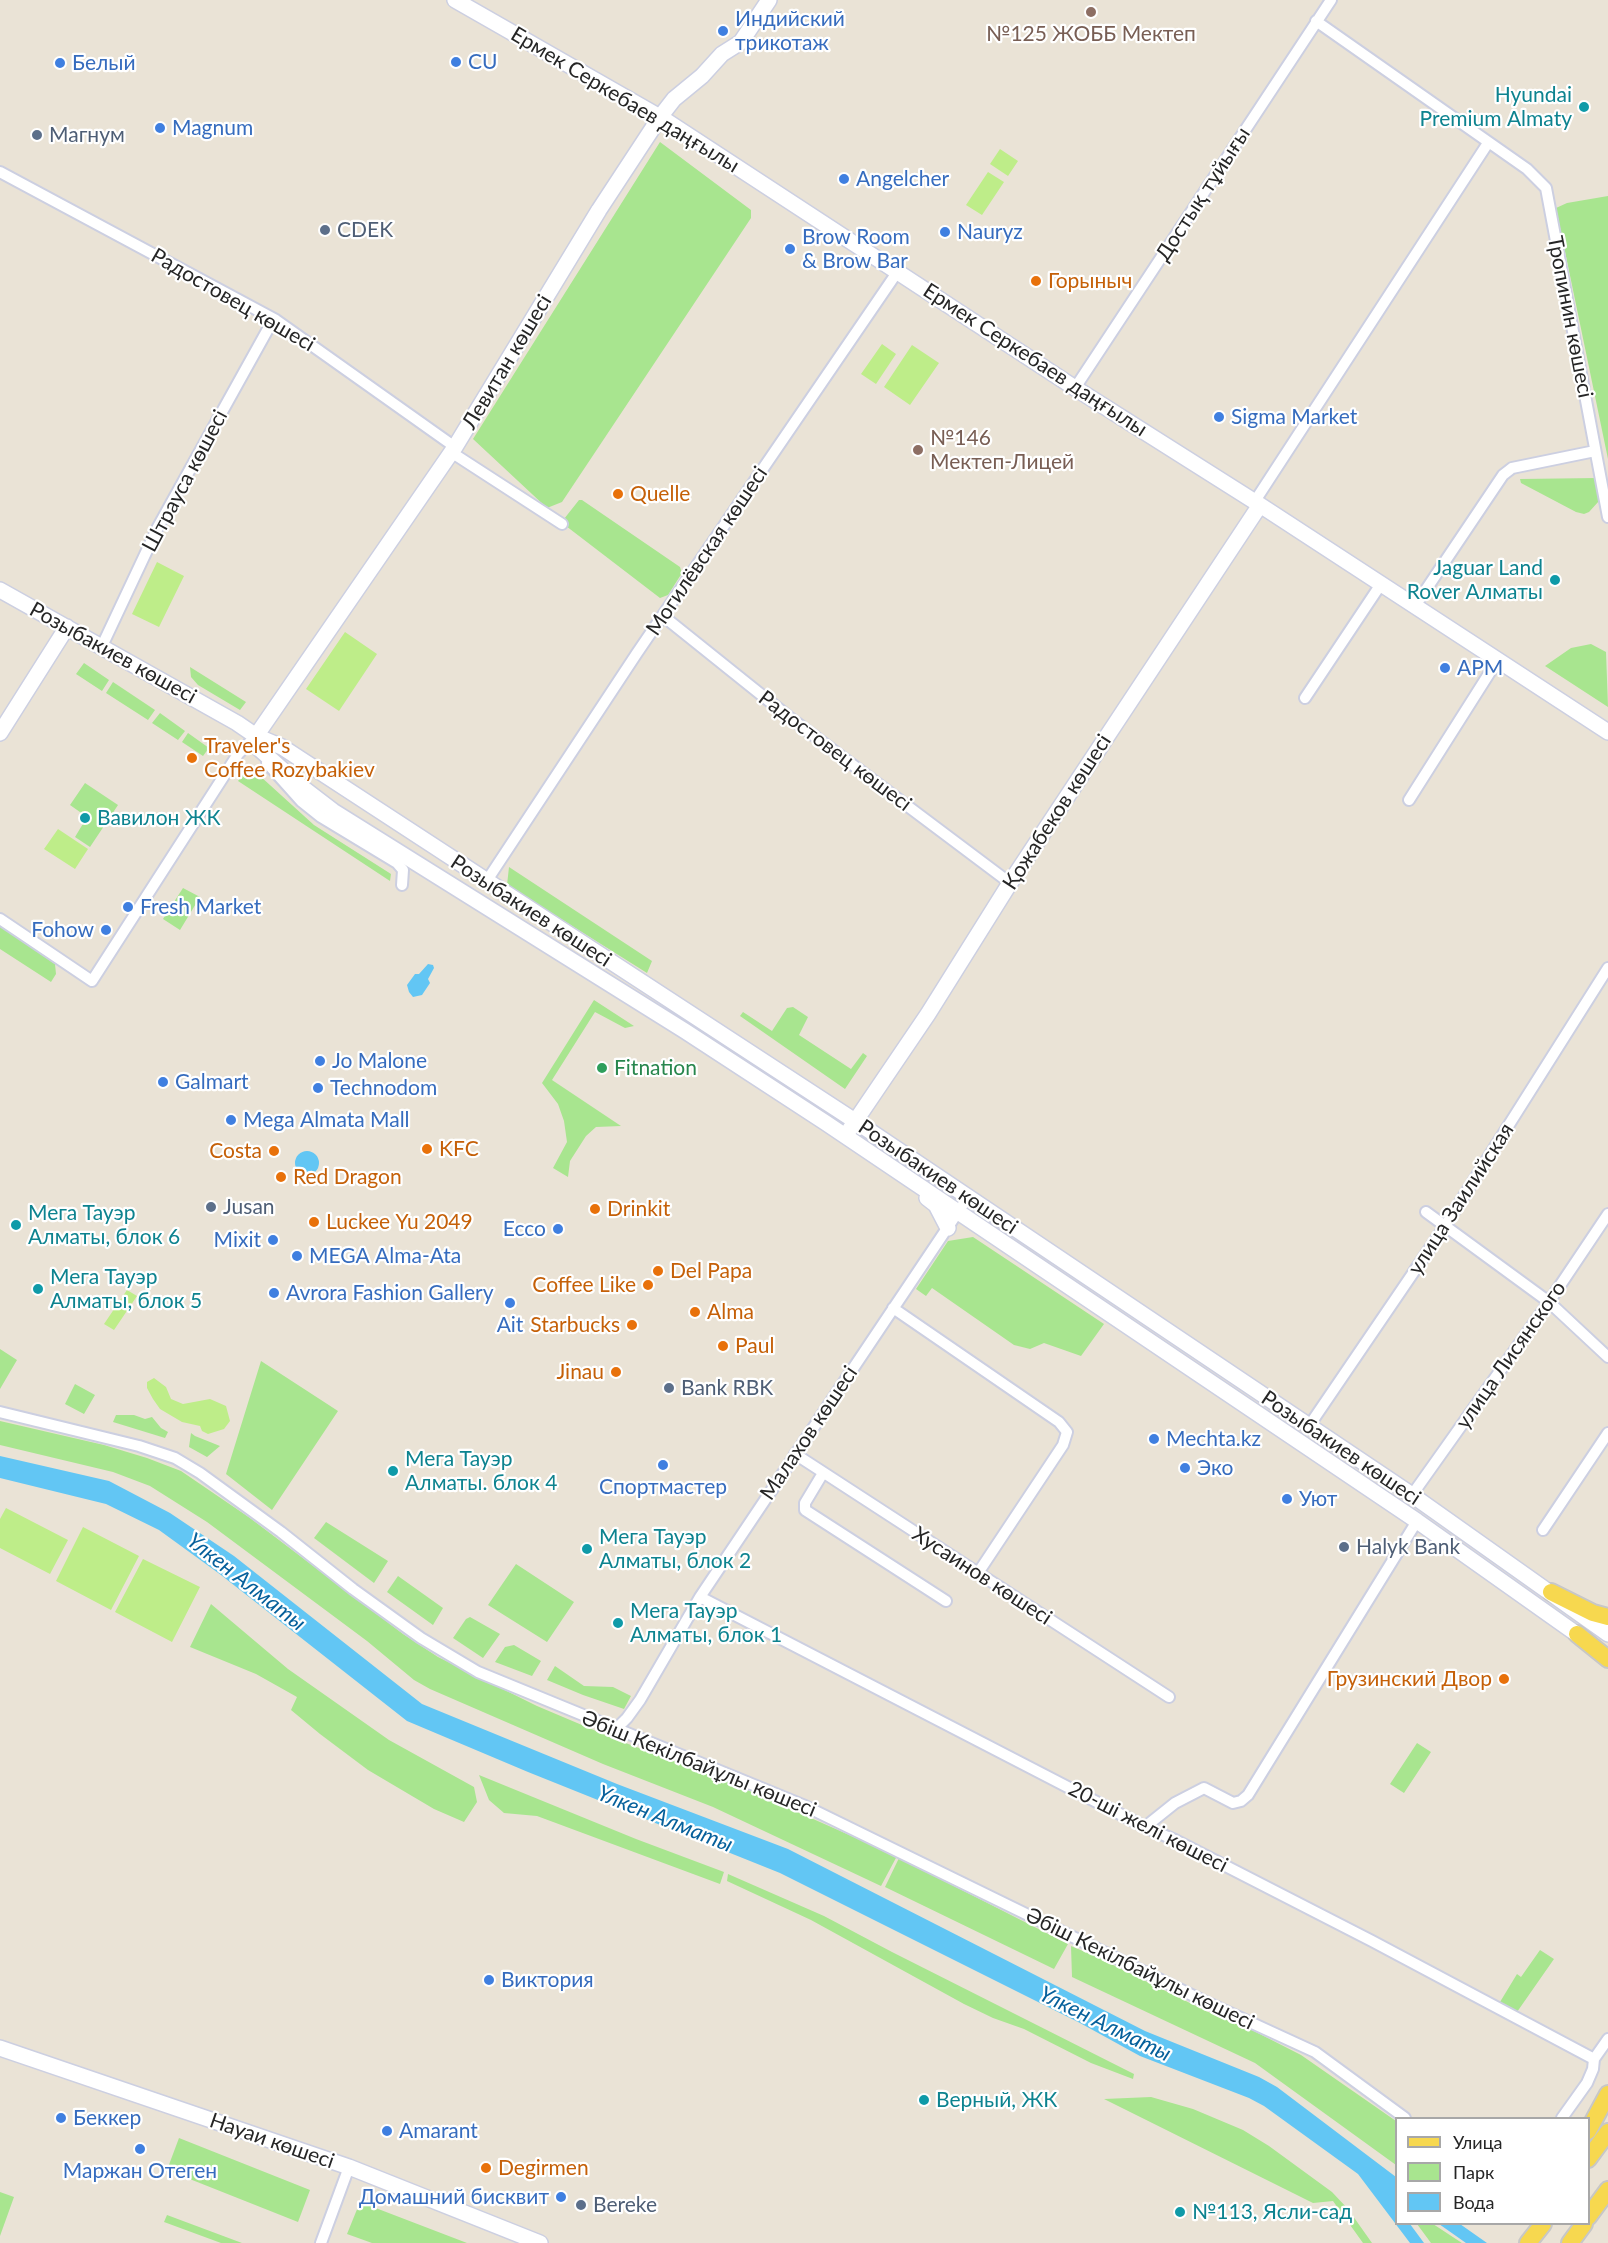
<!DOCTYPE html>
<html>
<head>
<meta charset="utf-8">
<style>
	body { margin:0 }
	#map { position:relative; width:1608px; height:2243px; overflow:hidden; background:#eae3d6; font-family:Lato,sans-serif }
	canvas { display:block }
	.legend { position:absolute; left:1395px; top:2117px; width:195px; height:108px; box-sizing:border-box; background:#fff; border:2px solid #a8a8a8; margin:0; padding:8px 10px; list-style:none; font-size:18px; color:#262626 }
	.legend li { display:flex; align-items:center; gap:12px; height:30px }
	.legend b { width:30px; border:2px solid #a8a8a8 }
</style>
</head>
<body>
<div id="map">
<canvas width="1608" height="2243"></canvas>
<ul class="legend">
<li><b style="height:8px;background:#f7d84f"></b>Улица</li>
<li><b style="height:16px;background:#a8e58f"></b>Парк</li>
<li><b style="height:16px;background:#62c6f4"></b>Вода</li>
</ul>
</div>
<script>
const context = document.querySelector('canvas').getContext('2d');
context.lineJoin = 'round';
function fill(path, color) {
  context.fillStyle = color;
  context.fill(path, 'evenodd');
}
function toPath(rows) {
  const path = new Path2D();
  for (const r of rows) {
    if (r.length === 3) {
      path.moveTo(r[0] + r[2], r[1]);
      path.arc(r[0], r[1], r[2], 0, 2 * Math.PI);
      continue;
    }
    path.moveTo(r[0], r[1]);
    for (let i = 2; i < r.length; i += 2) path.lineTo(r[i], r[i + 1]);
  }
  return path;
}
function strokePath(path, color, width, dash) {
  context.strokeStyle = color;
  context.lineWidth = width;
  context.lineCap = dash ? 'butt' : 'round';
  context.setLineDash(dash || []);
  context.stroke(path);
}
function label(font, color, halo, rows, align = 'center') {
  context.font = font + ' Lato,sans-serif';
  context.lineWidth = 4.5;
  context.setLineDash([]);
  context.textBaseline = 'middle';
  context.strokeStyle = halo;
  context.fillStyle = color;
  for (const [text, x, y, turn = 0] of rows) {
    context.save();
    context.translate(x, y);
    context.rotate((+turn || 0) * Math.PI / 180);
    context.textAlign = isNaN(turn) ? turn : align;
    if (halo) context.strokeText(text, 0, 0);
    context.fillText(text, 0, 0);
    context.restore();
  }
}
fill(toPath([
	[660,142,751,210,751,218,562,502,547,508,473,439],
	[1608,196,1608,459,1556,208,1567,203],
	[1597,478,1599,501,1589,512,1584,514,1576,512,1521,483,1520,479],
	[579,500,582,500,680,567,682,573,668,595,660,598,566,526,564,519],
	[1591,644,1606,652,1608,707,1545,666,1571,648],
	[84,663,109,680,102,691,76,674],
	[190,667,246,702,240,710,198,685,191,677],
	[113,682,155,710,148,720,106,693],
	[160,713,185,731,178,740,152,723],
	[188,733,209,748,203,756,182,742],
	[249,766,314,825,391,874,390,881,238,781],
	[85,783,118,805,90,847,75,837,87,817,70,805],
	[509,867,652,961,647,973,507,885],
	[183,888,200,897,180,930,163,919],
	[0,926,55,964,56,974,51,982,0,949],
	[594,1000,634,1026,625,1028,595,1012,552,1080,621,1126,596,1127,586,1136,570,1161,568,1177,553,1168,567,1142,564,1121,558,1104,542,1083],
	[793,1007,808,1017,799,1035,851,1069,863,1053,867,1056,845,1089,740,1016,743,1012,772,1031,787,1008],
	[973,1237,1104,1324,1081,1356,1044,1343,1030,1349,1014,1345,932,1288,926,1296,916,1289,948,1241],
	[0,1349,17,1360,0,1389],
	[261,1361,338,1411,272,1510,226,1474],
	[75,1384,95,1395,84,1414,65,1404],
	[116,1415,134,1415,145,1419,152,1417,161,1428,168,1432,165,1438,113,1422],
	[0,1421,104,1445,147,1458,181,1471,250,1518,403,1634,438,1657,537,1706,615,1739,727,1781,897,1856,881,1886,713,1807,603,1764,430,1689,414,1680,367,1641,207,1522,150,1486,113,1472,0,1445],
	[191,1433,195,1436,220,1446,207,1457,189,1447],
	[326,1522,388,1561,374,1583,314,1538],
	[516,1564,574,1602,547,1642,488,1605],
	[398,1576,443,1608,433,1625,387,1592],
	[211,1604,288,1669,389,1740,474,1787,477,1802,464,1822,434,1809,368,1770,320,1734,291,1710,297,1697,256,1674,190,1647],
	[470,1617,500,1634,483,1658,453,1638,466,1619],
	[514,1645,541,1661,532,1676,495,1662,505,1647],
	[555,1666,584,1686,613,1687,631,1696,624,1709,583,1695,547,1680],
	[1417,1743,1431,1752,1404,1793,1390,1784],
	[479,1775,636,1839,724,1872,720,1884,537,1816,504,1813,489,1800],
	[899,1858,1068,1944,1054,1969,885,1887],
	[728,1874,824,1916,892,1952,1134,2074,1133,2079,1091,2063,1024,2029,993,2018,964,2004,811,1920,727,1881],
	[1071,1946,1097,1957,1206,2011,1254,2031,1301,2055,1396,2121,1396,2165,1255,2063,1072,1977],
	[1540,1950,1554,1959,1517,2012,1500,2002,1517,1974,1521,1977],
	[1151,2097,1193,2109,1243,2130,1269,2146,1332,2192,1348,2209,1372,2243,1363,2243,1333,2201,1313,2203,1104,2099],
	[179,2138,310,2190,298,2222,167,2170],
	[0,2192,14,2197,0,2236],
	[360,2202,467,2243,372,2243,347,2234],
	[167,2215,242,2243,221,2243,164,2222],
	[1417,2224,1433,2224,1462,2243,1431,2243]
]), '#a8e58f');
fill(toPath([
	[1000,149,1018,161,1008,176,990,164],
	[988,172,1004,182,982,215,966,205],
	[882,344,896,354,876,384,861,374],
	[912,345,939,363,910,405,884,387],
	[157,562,184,576,159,627,132,614],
	[345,632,377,654,339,711,306,689],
	[58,829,88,849,75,869,44,849],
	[127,1290,137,1296,114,1330,104,1324],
	[154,1378,166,1387,171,1399,183,1404,210,1399,226,1406,230,1421,224,1429,208,1434,202,1431,200,1426,182,1422,160,1409,153,1399,147,1388,147,1382],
	[6,1508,68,1540,50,1574,0,1548,0,1519],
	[83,1527,139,1556,111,1610,56,1581],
	[143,1559,200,1587,172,1642,115,1612]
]), '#beed89');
fill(toPath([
	[428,964,433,965,434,968,428,979,430,983,422,995,413,997,409,992,407,985,415,974,419,974],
	[307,1163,12],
	[0,1456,109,1481,170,1513,234,1556,422,1704,617,1784,788,1849,1145,2031,1259,2077,1277,2087,1396,2177,1396,2224,1410,2224,1424,2243,1410,2243,1358,2174,1264,2106,1249,2098,1140,2056,1080,2023,780,1873,528,1772,407,1721,221,1575,159,1530,106,1504,0,1478],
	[1439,2224,1460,2224,1487,2243,1466,2243]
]), '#62c6f4');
const street = toPath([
	[1316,21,1527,169,1546,188,1608,517],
	[0,172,276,320,455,447],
	[1075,388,1331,0],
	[454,454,562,524],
	[1255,501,1488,143],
	[1415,606,1503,475,1512,468,1595,451],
	[663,616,789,717,1010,883],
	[102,646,158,527,268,329,276,320],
	[1305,698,1381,584],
	[267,763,301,801,321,817,397,863,403,870,402,885],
	[1409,800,1497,661],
	[486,882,637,653,898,271],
	[0,919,92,981,238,754,256,736],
	[1426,1212,1549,1302,1608,1357],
	[893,1308,1059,1422,1067,1432,1063,1445,978,1573],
	[0,1412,139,1446,175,1458,200,1473,281,1532,353,1589,421,1638,478,1672,805,1806,1204,2001,1315,2052,1405,2118],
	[1309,1426,1445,1226,1608,968],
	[795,1454,1169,1697],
	[823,1473,805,1503,805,1510,946,1601],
	[1412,1495,1549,1302,1608,1214],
	[1543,1530,1608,1433],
	[700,1597,1145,1827,1175,1840,1372,1941,1594,2059],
	[615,1730,627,1718,640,1700,700,1597,968,1197],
	[1145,1827,1175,1803,1204,1788,1233,1803,1241,1801,1248,1795,1417,1521],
	[1594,2059,1608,2039],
	[1562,2118,1587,2083,1593,2069,1594,2059],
	[321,2243,349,2167]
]);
const secondary = toPath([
	[455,0,665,120,1075,388,1260,505,1608,732],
	[769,0,741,42,722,54,702,76,674,99,660,117,599,210,455,447,256,736,255,745,303,788,333,811,685,1031,826,1123,1417,1521,1585,1640],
	[0,590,237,723,256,736,282,747,855,1121,1412,1495,1608,1634],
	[0,733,67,627],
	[850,1129,928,1014,1010,883,1260,505],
	[927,1198,936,1205,948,1228],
	[0,2048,349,2167,540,2243]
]);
const primary = toPath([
	[1551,1592,1593,1613,1608,1617],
	[1577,1634,1608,1659],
	[1588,2131,1608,2094],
	[1588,2159,1608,2132],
	[1588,2217,1608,2190],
	[1528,2243,1543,2224],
	[1570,2243,1584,2224]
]);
strokePath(street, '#cccfe1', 14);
strokePath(secondary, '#cccfe1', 18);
strokePath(primary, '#c7c7c7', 20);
strokePath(street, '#fff', 10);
strokePath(secondary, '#fff', 15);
strokePath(primary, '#f7d84f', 16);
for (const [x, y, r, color] of [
	[1091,12,6,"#8d6e63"],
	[723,31,6,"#3f7fe0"],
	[456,62,6,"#3f7fe0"],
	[60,63,6,"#3f7fe0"],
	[1584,107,6,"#0f9aa8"],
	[160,128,6,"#3f7fe0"],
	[37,135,6,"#5c6f8a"],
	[844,179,6,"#3f7fe0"],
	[325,230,6,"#5c6f8a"],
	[945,232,6,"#3f7fe0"],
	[790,249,6,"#3f7fe0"],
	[1036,281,6,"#e8710a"],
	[1219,417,6,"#3f7fe0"],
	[918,450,6,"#8d6e63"],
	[618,494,6,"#e8710a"],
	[1555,580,6,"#0f9aa8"],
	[1445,668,6,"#3f7fe0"],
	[192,758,6,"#e8710a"],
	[85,818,6,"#0f9aa8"],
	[128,907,6,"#3f7fe0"],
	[106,930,6,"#3f7fe0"],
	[320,1061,6,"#3f7fe0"],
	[602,1068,6,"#2e9e5b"],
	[163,1082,6,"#3f7fe0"],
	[318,1088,6,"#3f7fe0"],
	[231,1120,6,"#3f7fe0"],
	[427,1149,6,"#e8710a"],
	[274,1151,6,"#e8710a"],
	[281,1177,6,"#e8710a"],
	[211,1207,6,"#5c6f8a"],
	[595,1209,6,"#e8710a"],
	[314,1222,6,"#e8710a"],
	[16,1225,6,"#0f9aa8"],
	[558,1229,6,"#3f7fe0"],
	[273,1240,6,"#3f7fe0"],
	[297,1256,6,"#3f7fe0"],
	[658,1271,6,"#e8710a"],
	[648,1285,6,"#e8710a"],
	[38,1289,6,"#0f9aa8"],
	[274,1293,6,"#3f7fe0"],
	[510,1303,6,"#3f7fe0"],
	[695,1312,6,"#e8710a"],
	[632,1325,6,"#e8710a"],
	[723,1346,6,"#e8710a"],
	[616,1372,6,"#e8710a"],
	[669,1388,6,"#5c6f8a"],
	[1154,1439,6,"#3f7fe0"],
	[663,1465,6,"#3f7fe0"],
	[1185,1468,6,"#3f7fe0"],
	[393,1471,6,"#0f9aa8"],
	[1287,1499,6,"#3f7fe0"],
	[1344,1547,6,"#5c6f8a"],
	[587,1549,6,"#0f9aa8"],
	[618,1623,6,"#0f9aa8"],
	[1504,1679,6,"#e8710a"],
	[489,1980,6,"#3f7fe0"],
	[924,2100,6,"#0f9aa8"],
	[61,2118,6,"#3f7fe0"],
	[387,2131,6,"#3f7fe0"],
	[140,2149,6,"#3f7fe0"],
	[486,2168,6,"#e8710a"],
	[561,2197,6,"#3f7fe0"],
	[581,2205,6,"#5c6f8a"],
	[1180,2212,6,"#0f9aa8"]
]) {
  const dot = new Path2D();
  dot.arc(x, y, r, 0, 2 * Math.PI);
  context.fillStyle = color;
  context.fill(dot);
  strokePath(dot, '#fff', 2);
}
label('21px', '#366cbe', '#fff', [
	["Индийский",735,19],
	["трикотаж",735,43],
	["CU",468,62],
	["Белый",72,63],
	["Magnum",172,128],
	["Angelcher",856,179],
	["Nauryz",957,232],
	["Brow Room",802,237],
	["& Brow Bar",802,261],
	["Sigma Market",1231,417],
	["APM",1457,668],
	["Fresh Market",140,907],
	["Fohow",94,930,"right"],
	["Jo Malone",332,1061],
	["Galmart",175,1082],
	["Technodom",330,1088],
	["Mega Almata Mall",243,1120],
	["Ecco",546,1229,"right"],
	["Mixit",261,1240,"right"],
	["MEGA Alma-Ata",309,1256],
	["Avrora Fashion Gallery",286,1293],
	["Ait",510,1325,"center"],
	["Mechta.kz",1166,1439],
	["Эко",1197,1468],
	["Спортмастер",663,1487,"center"],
	["Уют",1299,1499],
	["Виктория",501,1980],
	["Беккер",73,2118],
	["Amarant",399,2131],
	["Маржан Отеген",140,2171,"center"],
	["Домашний бисквит",549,2197,"right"]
], 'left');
label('21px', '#785e54', '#fff', [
	["№125 ЖОББ Мектеп",1091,34],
	["№146",930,438,"left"],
	["Мектеп-Лицей",930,462,"left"]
]);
label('21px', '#0d838f', '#fff', [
	["Hyundai",1572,95,"right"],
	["Premium Almaty",1572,119,"right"],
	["Jaguar Land",1543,568,"right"],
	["Rover Алматы",1543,592,"right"],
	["Вавилон ЖК",97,818],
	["Мега Тауэр",28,1213],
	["Алматы, блок 6",28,1237],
	["Мега Тауэр",50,1277],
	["Алматы, блок 5",50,1301],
	["Мега Тауэр",405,1459],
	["Алматы. блок 4",405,1483],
	["Мега Тауэр",599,1537],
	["Алматы, блок 2",599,1561],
	["Мега Тауэр",630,1611],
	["Алматы, блок 1",630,1635],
	["Верный, ЖК",936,2100],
	["№113, Ясли-сад",1192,2212]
], 'left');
label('21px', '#262626', '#fff', [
	["Ермек Серкебаев даңғылы",625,100,31],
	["Достық тұйығы",1203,194,-57],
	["Радостовец көшесі",233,300,30],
	["Тропинин көшесі",1570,317,79],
	["Ермек Серкебаев даңғылы",1035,360,33],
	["Левитан көшесі",507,362,-59],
	["Штрауса көшесі",185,481,-62],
	["Могилёвская көшесі",707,551,-56],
	["Розыбакиев көшесі",113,653,29],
	["Радостовец көшесі",835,751,37],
	["Қожабеков көшесі",1057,812,-57],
	["Розыбакиев көшесі",531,911,33],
	["Розыбакиев көшесі",938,1177,34],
	["улица Заилийская",1461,1199,-57],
	["улица Лисянского",1511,1355,-55],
	["Малахов көшесі",809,1433,-56],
	["Розыбакиев көшесі",1341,1448,34],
	["Хусаинов көшесі",982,1576,33],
	["Әбіш Кекілбайұлы көшесі",699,1764,22],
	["20-ші желі көшесі",1148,1827,27],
	["Әбіш Кекілбайұлы көшесі",1140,1969,26],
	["Науаи көшесі",272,2141,19]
]);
label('21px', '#4e5e75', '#fff', [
	["Магнум",49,135],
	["CDEK",337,230],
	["Jusan",223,1207],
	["Bank RBK",681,1388],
	["Halyk Bank",1356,1547],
	["Bereke",593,2205]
], 'left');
label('21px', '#c56008', '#fff', [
	["Горыныч",1048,281],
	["Quelle",630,494],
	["Traveler's",204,746],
	["Coffee Rozybakiev",204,770],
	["KFC",439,1149],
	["Costa",262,1151,"right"],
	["Red Dragon",293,1177],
	["Drinkit",607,1209],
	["Luckee Yu 2049",326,1222],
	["Del Papa",670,1271],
	["Coffee Like",636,1285,"right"],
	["Alma",707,1312],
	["Starbucks",620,1325,"right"],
	["Paul",735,1346],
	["Jinau",604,1372,"right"],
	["Грузинский Двор",1492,1679,"right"],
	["Degirmen",498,2168]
], 'left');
label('21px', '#27864d', '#fff', [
	["Fitnation",614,1068]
], 'left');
label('italic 22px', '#06609b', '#fff', [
	["Үлкен Алматы",246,1582,38],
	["Үлкен Алматы",665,1819,22],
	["Үлкен Алматы",1105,2024,26]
]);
</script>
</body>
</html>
